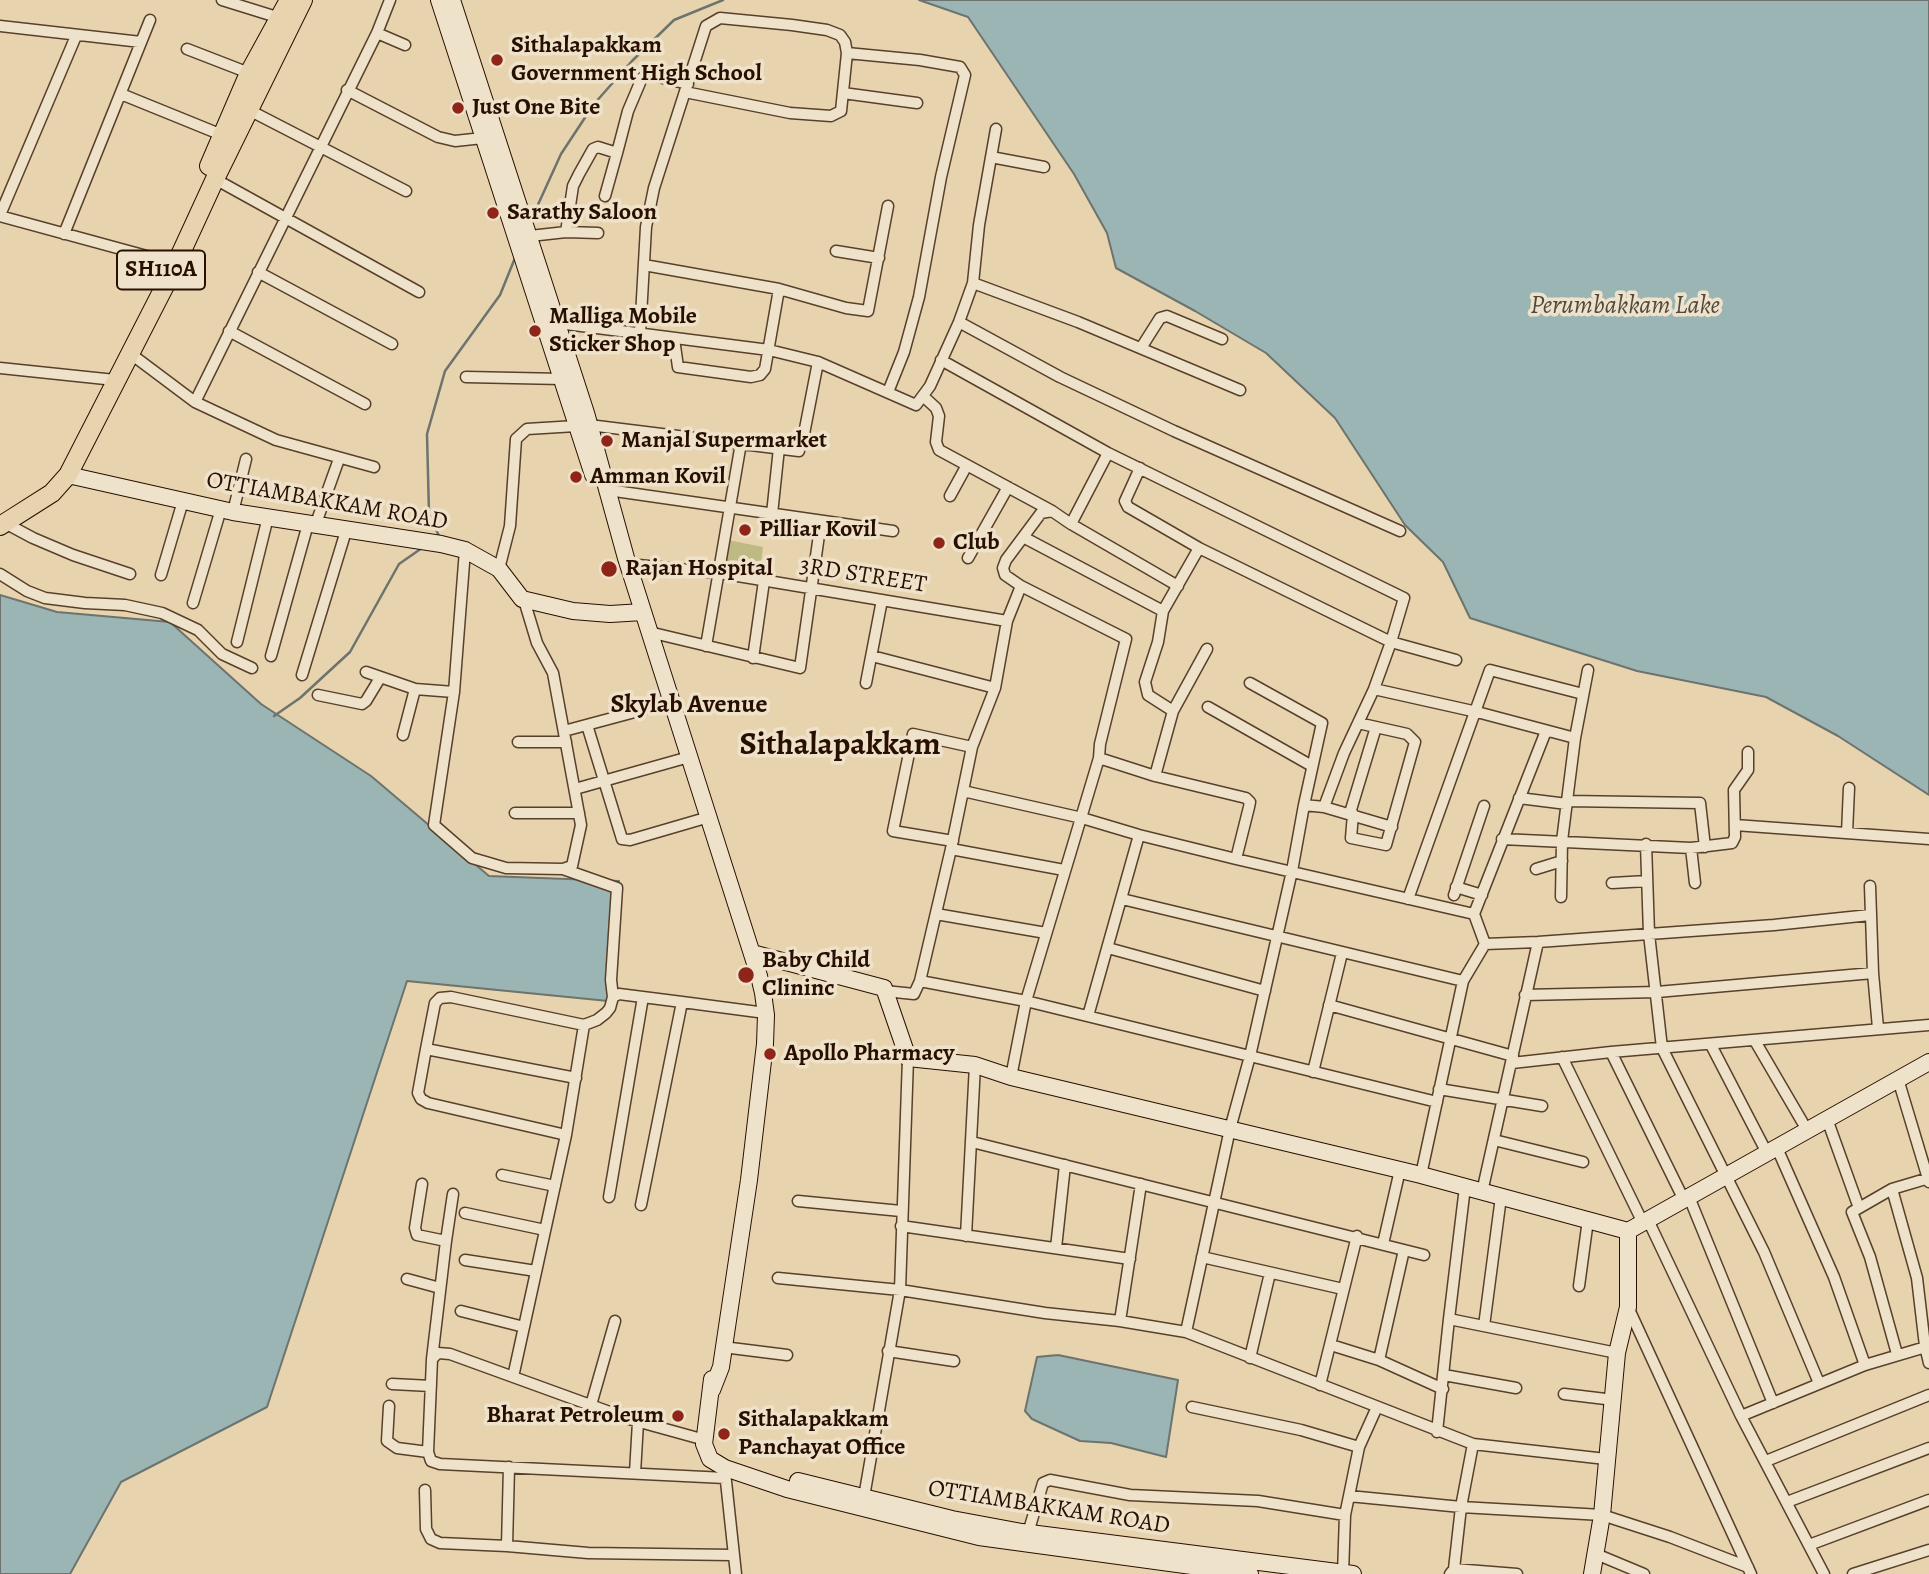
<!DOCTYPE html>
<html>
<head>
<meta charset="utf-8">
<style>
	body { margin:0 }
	canvas { display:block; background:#e7d3ad }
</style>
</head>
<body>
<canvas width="1929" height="1574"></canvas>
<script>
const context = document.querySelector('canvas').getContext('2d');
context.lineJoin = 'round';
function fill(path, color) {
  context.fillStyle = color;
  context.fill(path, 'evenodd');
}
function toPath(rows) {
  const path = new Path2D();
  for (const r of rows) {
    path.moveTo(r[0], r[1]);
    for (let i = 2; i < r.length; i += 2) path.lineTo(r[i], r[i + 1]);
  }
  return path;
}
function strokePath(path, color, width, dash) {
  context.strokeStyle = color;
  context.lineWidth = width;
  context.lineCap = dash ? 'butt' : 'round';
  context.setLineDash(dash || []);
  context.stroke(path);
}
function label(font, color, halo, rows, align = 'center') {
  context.font = font + ' Alegreya,serif';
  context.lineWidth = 7;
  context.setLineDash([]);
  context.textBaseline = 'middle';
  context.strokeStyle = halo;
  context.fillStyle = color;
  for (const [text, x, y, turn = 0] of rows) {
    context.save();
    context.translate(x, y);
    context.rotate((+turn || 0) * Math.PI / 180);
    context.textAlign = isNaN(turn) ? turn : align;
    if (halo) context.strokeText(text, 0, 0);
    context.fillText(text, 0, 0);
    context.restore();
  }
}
fill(toPath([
	[728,540,763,547,759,577,720,570]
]), '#beba84');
const water = toPath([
	[919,0,1929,0,1929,795,1838,736,1766,697,1637,671,1470,618,1443,562,1405,525,1335,418,1266,353,1195,311,1116,268,1107,233,1074,174,968,17,919,0],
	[0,595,57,612,170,622,261,704,371,776,489,876,619,881,608,1001,407,981,267,1407,121,1482,70,1574,0,1574,0,595],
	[1058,1355,1178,1380,1166,1457,1111,1443,1080,1441,1032,1419,1025,1411,1037,1357,1058,1355]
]);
fill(water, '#9bb5b5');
strokePath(water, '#6d736d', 2);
strokePath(toPath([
	[531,220,561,154,594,104,632,61,674,20,723,0],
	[439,536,429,514,427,434,445,371,500,295,515,258],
	[274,716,300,698,350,652,399,564,422,548]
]), '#6d736d', 2.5);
const street = toPath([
	[222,0,280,18],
	[0,26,141,42],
	[377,33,405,45],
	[187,49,249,73],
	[847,53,920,60,960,67,965,75,941,177,919,297,904,352,888,392],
	[347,90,438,137,455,141,483,138],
	[843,93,917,103],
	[121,94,222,135],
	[245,108,406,191],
	[991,157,1044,167],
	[215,179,419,292],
	[605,196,617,153],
	[0,215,76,36],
	[0,216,165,261],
	[566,232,573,186,579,174,593,149,598,147,617,153,628,111,642,78,650,75,688,84],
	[64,234,150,20],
	[530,236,566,232,598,233],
	[836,251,879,258],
	[644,265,779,289,846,308,868,311,888,206],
	[258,272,392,344],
	[973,283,1078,322,1240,390],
	[959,322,1060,377,1174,431,1400,531],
	[551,325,558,323,769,350,818,362,916,405,930,386,959,322,973,283,979,225,996,129],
	[229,331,365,404],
	[640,334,646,227,654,188,706,26,720,18,792,25,827,30,840,35,845,42,847,53,841,111,831,116,790,113,685,92],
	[674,339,678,367,751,377,760,375,765,369,779,289],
	[1141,348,1160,318,1167,316,1222,339],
	[131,354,195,402,276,440,374,467],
	[941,360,1108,453,1404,598,1391,642,1374,689,1344,753,1324,807,1304,805,1292,871,1250,1056,1230,1129,1186,1332],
	[0,368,115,380],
	[466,377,562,379],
	[923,396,936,408,939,416,936,442,939,450,1052,511],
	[195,402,377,33,390,0],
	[589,425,799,451],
	[803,439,818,362],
	[1108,453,1071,524,1178,586],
	[1140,468,1125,501,1128,507,1199,548,1391,642,1456,660],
	[608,490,893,531],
	[950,496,967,465],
	[233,512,246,459],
	[772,514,779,448],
	[5,523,33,538,73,555,130,574],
	[315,526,339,459],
	[1023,537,1163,611],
	[465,550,454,692,434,825,472,858,506,868,563,869,572,866,581,825,553,673,537,643,524,600],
	[968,558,1008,487],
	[628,564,720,573,1007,621],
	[499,569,510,526,516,439,527,429,576,426],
	[0,574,27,591,45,598,85,603,125,605,162,613,198,630,222,654,252,668],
	[161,575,183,501],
	[1021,586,1005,575,1003,568,1006,560,1041,513,1052,511,1071,524],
	[193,603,221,509],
	[649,632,800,668,821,521],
	[237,642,268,517],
	[706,646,741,443],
	[271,656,308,524],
	[872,656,995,688],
	[753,658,764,581],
	[366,672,415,689,454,692],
	[302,675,346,531],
	[866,683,882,600],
	[1250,683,1322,723,1304,805],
	[1374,689,1477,712,1575,738],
	[318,695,362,704,366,701,380,678],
	[1208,707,1312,766],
	[1173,711,1207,649],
	[587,725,622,839,630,840,709,817],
	[564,731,672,702],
	[403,735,415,689],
	[518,742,566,742],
	[1099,758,1155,776,1246,798,1250,802,1249,807,1236,859],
	[1155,776,1173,711,1148,695,1145,682,1158,642,1163,611,1199,548],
	[575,789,689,757],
	[963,791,1082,818,1139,835,1236,859,1474,914],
	[1519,798,1567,804],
	[1567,801,1700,803,1705,847],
	[1324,807,1392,827],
	[515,813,579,813],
	[1350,813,1376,727],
	[1353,814,1351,838,1386,845,1415,742,1407,734,1358,723],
	[1735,825,1929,839],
	[1847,833,1849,788],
	[1502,839,1691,848,1732,843,1735,837,1734,790,1748,770,1748,752],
	[953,841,893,831,913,734,972,747],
	[1646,844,1649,934,1662,1048,1764,1252,1819,1383],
	[1691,848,1695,883],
	[951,849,1064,870],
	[563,869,617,888,611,980,613,997],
	[1536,869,1562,861],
	[1612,883,1647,881],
	[1870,886,1873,973],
	[1456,887,1482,895],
	[1454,895,1484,806],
	[1561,897,1562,841,1567,801,1575,738,1588,670],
	[1122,899,1463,981],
	[1408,899,1490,670,1583,694],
	[936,914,1046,933],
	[1485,944,1538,942,1774,925,1870,915],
	[1485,944,1474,914,1546,731],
	[1108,948,1265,991],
	[920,981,1026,1001,1437,1102],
	[885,991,914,994,920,981,951,849,972,747,995,688,1007,621,1021,586,1126,639,1100,744,1099,758,1026,1001,1011,1077],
	[1525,995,1657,992,1873,973,1878,1028],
	[682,1002,758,1012],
	[1329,1005,1513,1056],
	[1088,1016,1139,835],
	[584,1025,597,1020,606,1013,610,1008,613,997,619,994,682,1002,641,1205],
	[1755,1041,1807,1130],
	[1711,1045,1767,1153],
	[426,1049,576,1078],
	[1611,1052,1684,1200],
	[1562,1057,1643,1223],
	[1512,1063,1611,1052,1929,1025],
	[1313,1072,1342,953],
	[1898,1079,1929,1182],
	[1439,1089,1542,1106],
	[1827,1119,1859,1208],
	[1494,1140,1583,1162],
	[972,1142,1404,1250,1379,1360,1443,1389],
	[1777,1148,1834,1277,1865,1365],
	[502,1175,555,1186],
	[1421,1175,1463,981,1485,944],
	[422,1184,415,1228,417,1235,446,1241,453,1194],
	[1892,1189,1917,1278,1925,1346,1929,1363],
	[1482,1192,1538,942],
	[609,1197,643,997],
	[1689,1197,1773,1403],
	[798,1201,901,1211],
	[465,1213,545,1230],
	[1648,1220,1741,1416,1824,1574],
	[901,1226,1130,1259],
	[966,1236,975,1065],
	[446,1241,432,1359,428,1452,431,1461,440,1464,725,1478],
	[1383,1244,1400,1170],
	[1056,1248,1065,1165],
	[1404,1250,1424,1255],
	[1202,1257,1343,1289],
	[465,1260,536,1271],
	[778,1278,900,1290,1045,1313,1120,1321,1186,1332,1473,1444,1606,1459],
	[407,1279,440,1288],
	[1579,1286,1588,1220],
	[1628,1307,1751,1574],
	[461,1311,524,1327],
	[1449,1319,1465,1187],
	[1120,1321,1141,1184],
	[1484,1326,1501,1197],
	[1331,1345,1379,1360],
	[723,1347,787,1355],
	[888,1351,954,1361],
	[1897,1354,1870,1257,1852,1212,1892,1189,1929,1178],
	[1250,1358,1270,1273],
	[432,1359,438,1353,450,1354,629,1419,705,1440],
	[1444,1375,1516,1388],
	[513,1377,566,1135,584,1025,451,997,440,998,435,1003,426,1049,418,1093,421,1099,428,1103,566,1135],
	[392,1384,431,1386],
	[1320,1385,1357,1236],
	[1564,1394,1614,1400],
	[591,1405,615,1321],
	[389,1406,387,1441,397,1448,428,1452],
	[1192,1407,1301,1430,1359,1447],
	[1741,1416,1865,1365,1929,1346],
	[1437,1432,1449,1319,1617,1353],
	[1766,1461,1929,1395],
	[725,1472,736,1574],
	[635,1473,638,1422],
	[425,1490,426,1529,431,1539,440,1543,507,1546,588,1553,732,1555],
	[1349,1496,1461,1507,1602,1515,1670,1537,1748,1567],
	[864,1497,900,1290,908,1058],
	[1787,1502,1929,1448],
	[1028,1533,1043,1483,1050,1480,1130,1495,1258,1501,1345,1515],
	[1809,1545,1929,1500],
	[507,1546,509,1467],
	[1596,1554,1644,1574],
	[1454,1569,1517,1574],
	[1343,1574,1345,1515,1349,1496,1359,1447,1377,1407],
	[1450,1574,1454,1569,1461,1507,1473,1444],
	[1853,1574,1929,1550]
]);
const secondary = toPath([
	[439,0,593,475],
	[452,0,586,413,626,558,759,976,763,993,766,1015,765,1044,749,1180,721,1367,712,1390],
	[68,475,233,512,441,544,465,550,499,569,522,599,573,611,610,614,643,612],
	[752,953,884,988,908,1058,975,1065,1011,1077,1421,1175,1628,1231,1929,1062],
	[712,1379,704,1444,710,1459,725,1468,787,1489,979,1537,1250,1574],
	[798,1481,952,1519,1022,1532,1353,1574],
	[1592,1574,1602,1515,1617,1353,1628,1307,1628,1231]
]);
const primary = toPath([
	[209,166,249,73,289,0],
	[0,526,52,493,68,475,175,266,215,179,303,0]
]);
strokePath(street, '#58402b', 13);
strokePath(secondary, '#280f00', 18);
strokePath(primary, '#280f00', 20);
strokePath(street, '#efe2ca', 10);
strokePath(secondary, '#efe2ca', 16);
strokePath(primary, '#e7d3ad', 18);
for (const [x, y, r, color] of [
	[497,60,7,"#8f2418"],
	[458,108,7,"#8f2418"],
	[493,213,7,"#8f2418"],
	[535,331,7,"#8f2418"],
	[607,441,7,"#8f2418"],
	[576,477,7,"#8f2418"],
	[745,530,7,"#8f2418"],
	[939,543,7,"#8f2418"],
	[609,569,9,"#8f2418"],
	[746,975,9,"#8f2418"],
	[770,1054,7,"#8f2418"],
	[678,1416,7,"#8f2418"],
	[724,1434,7,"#8f2418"]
]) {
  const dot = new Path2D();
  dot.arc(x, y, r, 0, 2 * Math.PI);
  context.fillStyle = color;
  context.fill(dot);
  strokePath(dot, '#efe2ca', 2.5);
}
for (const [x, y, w] of [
	[161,270,88]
]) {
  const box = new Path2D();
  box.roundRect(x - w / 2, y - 19.5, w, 39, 5);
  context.fillStyle = '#efe2ca';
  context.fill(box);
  strokePath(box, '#280f00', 2);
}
label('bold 23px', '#280f00', null, [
	["SH110A",161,270]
]);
label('bold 24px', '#280f00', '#efe2ca', [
	["Sithalapakkam",511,46],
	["Government High School",511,74],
	["Just One Bite",472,108],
	["Sarathy Saloon",507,213],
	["Malliga Mobile",549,317],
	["Sticker Shop",549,345],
	["Manjal Supermarket",621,441],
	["Amman Kovil",590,477],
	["Pilliar Kovil",759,530],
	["Club",953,543],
	["Rajan Hospital",625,569],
	["Baby Child",762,961],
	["Clininc",762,989],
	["Apollo Pharmacy",784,1054],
	["Bharat Petroleum",664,1416,"right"],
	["Sithalapakkam",738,1420],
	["Panchayat Office",738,1448]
], 'left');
label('24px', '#280f00', '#efe2ca', [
	["OTTIAMBAKKAM ROAD",327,502,10],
	["3RD STREET",863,576,9],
	["OTTIAMBAKKAM ROAD",1049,1508,9]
]);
label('italic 26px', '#50493f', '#efe2ca', [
	["Perumbakkam Lake",1625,307]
]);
label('bold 26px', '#280f00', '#efe2ca', [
	["Skylab Avenue",689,706]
]);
label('bold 32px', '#280f00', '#efe2ca', [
	["Sithalapakkam",840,746]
]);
</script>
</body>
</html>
